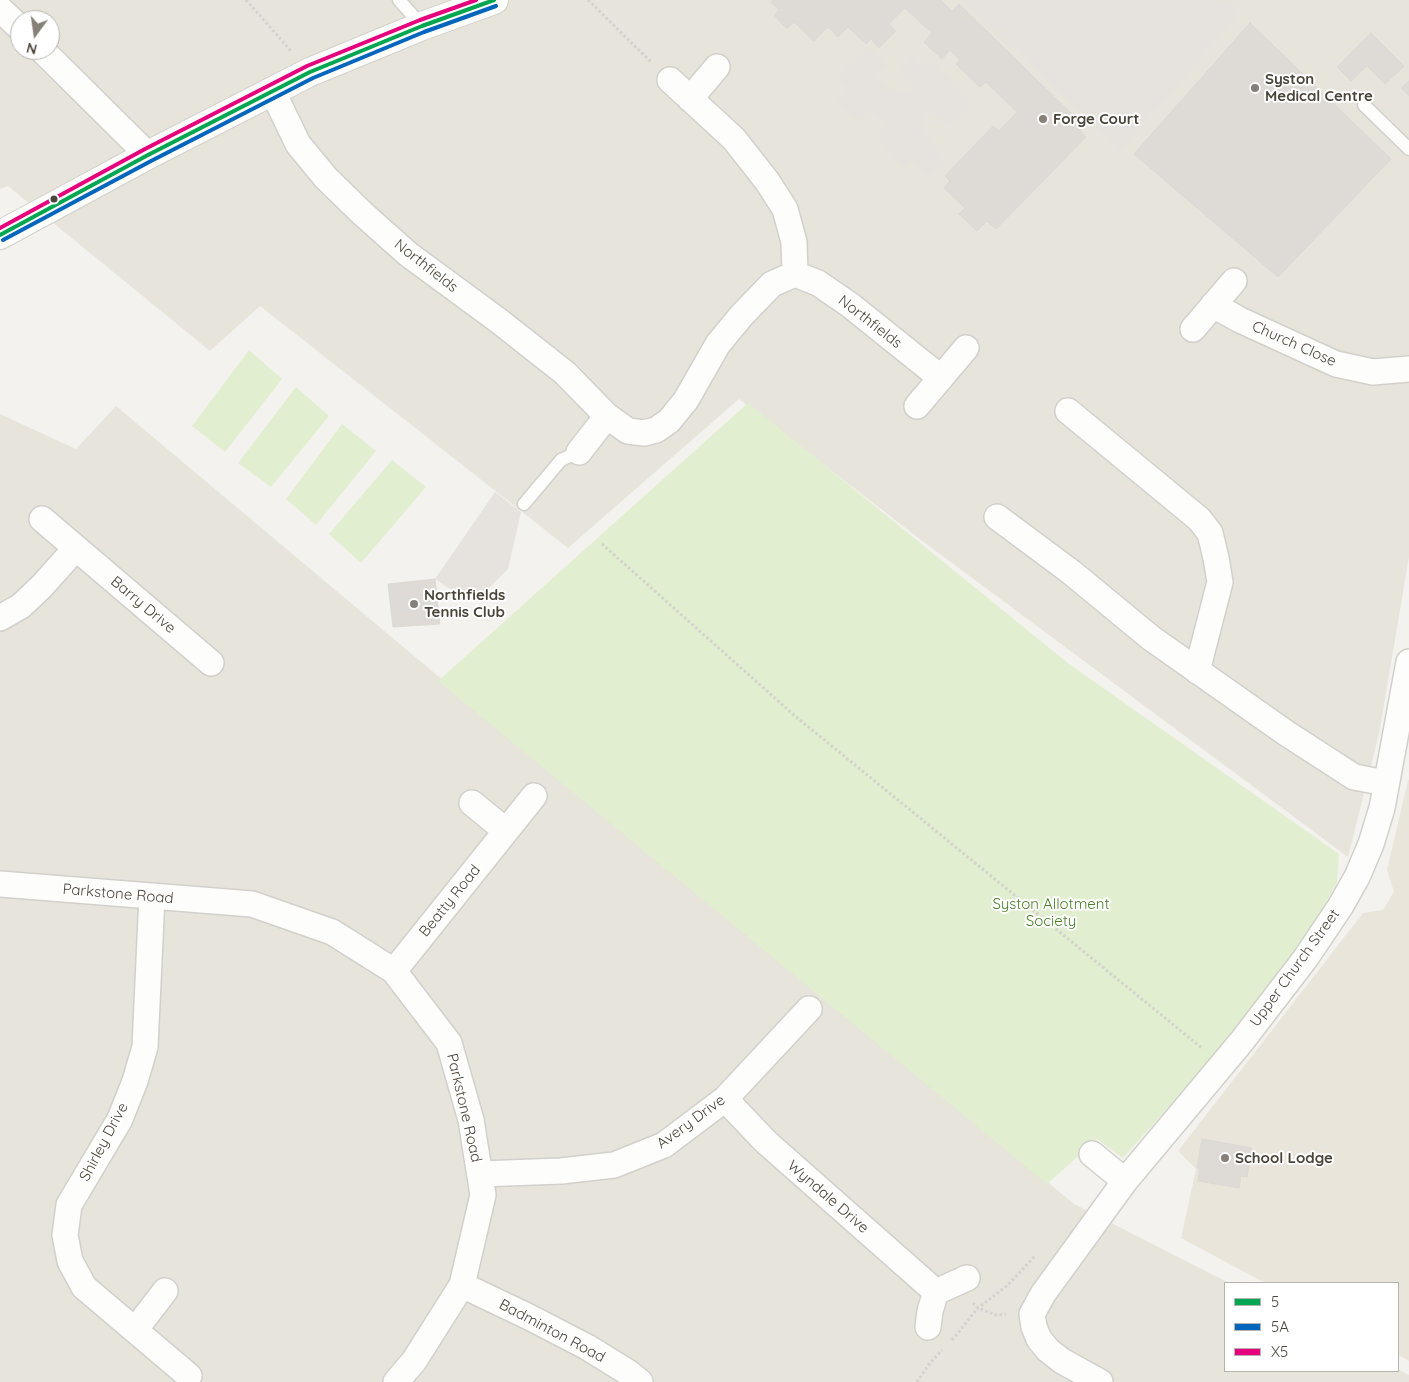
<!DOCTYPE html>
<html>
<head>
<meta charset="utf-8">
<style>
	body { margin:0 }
	#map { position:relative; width:1409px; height:1382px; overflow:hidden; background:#f4f2ee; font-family:Quicksand,sans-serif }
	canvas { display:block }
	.legend { position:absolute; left:1224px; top:1282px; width:175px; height:90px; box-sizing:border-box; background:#fff; border:1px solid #b7b4b0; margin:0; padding:6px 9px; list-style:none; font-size:15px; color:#4b4439 }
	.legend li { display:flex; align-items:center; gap:10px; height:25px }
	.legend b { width:25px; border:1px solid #b7b4b0 }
	.north { position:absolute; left:10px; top:10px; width:50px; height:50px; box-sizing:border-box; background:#fff; border:1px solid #b7b4b0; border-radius:50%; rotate:194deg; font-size:14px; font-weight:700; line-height:20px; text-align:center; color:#4b4439 }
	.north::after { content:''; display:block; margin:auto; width:18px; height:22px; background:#868178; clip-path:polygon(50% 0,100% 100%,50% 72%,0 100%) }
</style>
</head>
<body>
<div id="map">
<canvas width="1409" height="1382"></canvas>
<ul class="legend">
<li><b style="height:6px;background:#00a651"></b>5</li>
<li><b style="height:6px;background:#0065bd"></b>5A</li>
<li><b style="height:6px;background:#e5007d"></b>X5</li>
</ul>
<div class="north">N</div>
</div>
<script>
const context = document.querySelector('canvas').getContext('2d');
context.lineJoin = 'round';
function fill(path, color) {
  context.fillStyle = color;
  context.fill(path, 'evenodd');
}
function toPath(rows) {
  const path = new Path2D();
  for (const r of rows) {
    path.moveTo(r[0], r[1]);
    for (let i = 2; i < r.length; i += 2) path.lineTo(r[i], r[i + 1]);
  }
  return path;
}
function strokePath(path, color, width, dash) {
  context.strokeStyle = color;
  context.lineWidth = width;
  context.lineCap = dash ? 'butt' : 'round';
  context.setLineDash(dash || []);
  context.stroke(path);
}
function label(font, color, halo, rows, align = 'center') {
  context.font = font + ' Quicksand,sans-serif';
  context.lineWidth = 4;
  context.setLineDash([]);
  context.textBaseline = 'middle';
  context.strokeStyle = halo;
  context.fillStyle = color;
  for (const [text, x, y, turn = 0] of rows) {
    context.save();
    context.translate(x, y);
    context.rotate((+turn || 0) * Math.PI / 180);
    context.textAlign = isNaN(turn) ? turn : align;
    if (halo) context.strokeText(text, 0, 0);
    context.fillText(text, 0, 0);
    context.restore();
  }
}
fill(toPath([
	[0,0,1409,0,1409,557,1379,734,1348,857,921,540,739,399,568,548,260,306,210,351,8,186,0,189],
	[20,20,50,20,50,50,20,50],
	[116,406,426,666,1074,1204,1229,1283,1225,1283,1225,1371,1398,1371,1398,1369,1409,1375,1409,1382,0,1382,0,414,76,449]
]), '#e7e4dc');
fill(toPath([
	[1408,780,1409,780,1409,1361,1398,1355,1398,1283,1265,1283,1181,1238,1196,1169,1178,1151,1363,913,1383,910,1394,892,1387,870]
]), '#eae5da');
fill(toPath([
	[249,350,282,379,225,452,192,426],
	[296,387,329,416,271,487,238,463],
	[748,403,1069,664,1339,854,1337,882,1319,916,1281,971,1213,1057,1123,1158,1097,1139,1047,1184,438,681],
	[342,424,376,451,316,525,286,499],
	[392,460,426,487,361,563,329,534]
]), '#e1eecf');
fill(toPath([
	[963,0,1227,0,1240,12,1121,149],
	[868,48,886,65,874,77,887,87,894,90,903,91,909,90,915,85,899,70,912,55,926,68,931,63,953,83,952,86,971,103,948,128,929,109,924,114,923,127,945,163,928,175,913,158,903,166,877,135,888,124,870,108,860,120,835,102,848,87,838,81,846,64,855,62],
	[495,492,521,512,508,569,480,597,461,596,435,579]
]), '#e6e3df');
const building = toPath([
	[773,0,836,0,837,2,839,0,941,0,952,11,959,4,1084,126,1080,131,1086,137,996,229,987,221,977,231,959,214,965,208,944,188,950,181,945,176,993,126,999,131,1017,112,986,82,980,87,956,64,960,60,950,50,942,59,924,42,932,33,905,8,889,24,896,31,879,48,871,39,866,44,848,27,838,37,828,27,814,41,794,22,787,29,774,15,779,10,771,2,773,0],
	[1250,23,1391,159,1278,277,1134,154,1250,23],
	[1371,33,1404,66,1385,84,1367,66,1351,81,1337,67,1371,33],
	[1409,81,1409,96,1401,88,1409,81],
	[435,579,440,624,393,627,388,584,435,579],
	[1202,1139,1252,1148,1247,1177,1241,1176,1239,1188,1198,1181,1200,1168,1197,1168,1202,1139]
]);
fill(building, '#dedbd6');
strokePath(building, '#dcd9d4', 1);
const service = toPath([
	[399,0,422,26],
	[1364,105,1409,149],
	[524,504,561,460,579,452]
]);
const minor = toPath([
	[0,9,20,28],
	[42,50,148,155],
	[670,80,734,139,767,181,785,209,794,242,795,274],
	[272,90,298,144,326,178,363,214,408,254,499,321,565,373,607,416,628,431,644,433,656,430,669,421,686,400,718,344,742,315,772,284,795,274,818,283,850,305,941,378],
	[690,99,717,67],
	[1213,305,1240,320,1336,364,1373,372,1409,369],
	[1193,329,1234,281],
	[917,406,966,348],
	[1068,411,1199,519,1210,533,1216,558,1220,582,1197,671],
	[579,452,607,416],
	[997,517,1071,572,1151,638,1286,733,1354,777,1386,783],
	[42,519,211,663],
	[0,618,21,606,42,586,76,548],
	[472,803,506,831],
	[0,884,252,904,332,932,394,971,449,1043,471,1120,483,1195,462,1285,414,1361,396,1382],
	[152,896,145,1047,135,1081,120,1119,69,1205,65,1235,70,1261,84,1287,189,1376],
	[394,971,534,796],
	[725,1099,766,1142,936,1292],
	[1092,1154,1125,1181],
	[480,1174,561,1171,614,1165,664,1145,725,1099,809,1009],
	[462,1285,529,1317,587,1347,629,1373,640,1382],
	[928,1327,930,1311,936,1292,967,1278],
	[135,1330,165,1291],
	[1100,1382,1062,1361,1048,1350,1039,1339,1034,1327,1032,1314,1043,1294,1125,1181,1242,1041,1305,959,1340,907,1357,877,1371,844,1382,808,1409,662]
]);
const tertiary = toPath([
	[0,235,148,155,310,72,422,26,494,0]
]);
strokePath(service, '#d2d0cb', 15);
strokePath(minor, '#d2d0cb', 28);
strokePath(tertiary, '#d2d0cb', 30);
strokePath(toPath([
	[246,0,291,51],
	[588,0,651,62],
	[602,544,795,716,1203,1049],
	[973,1303,978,1308,996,1315,1006,1314],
	[952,1340,978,1308,1008,1285,1035,1256],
	[917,1382,930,1363,942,1350]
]), '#d3d2cc', 3, [2.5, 2.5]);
strokePath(service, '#fdfdfc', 12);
strokePath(minor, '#fdfdfc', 25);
strokePath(tertiary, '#fdfdfc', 28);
strokePath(toPath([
	[0,235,148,155,310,72,422,26,494,0]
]), '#00a651', 4);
strokePath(toPath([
	[3,240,151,161,313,78,424,32,496,6]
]), '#0065bd', 4);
strokePath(toPath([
	[0,228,145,149,307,66,420,20,476,0]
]), '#e5007d', 4);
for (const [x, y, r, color] of [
	[1255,88,5,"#868178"],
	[1043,119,5,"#868178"],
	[54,199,4.5,"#4b4439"],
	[414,604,5,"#868178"],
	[1225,1158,5,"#868178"]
]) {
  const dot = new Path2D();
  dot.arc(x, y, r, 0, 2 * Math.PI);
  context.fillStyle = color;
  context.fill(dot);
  strokePath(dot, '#fff', 2);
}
label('bold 15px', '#4b4439', '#fff', [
	["Syston",1265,79],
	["Medical Centre",1265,96],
	["Forge Court",1053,119],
	["Northfields",424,595],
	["Tennis Club",424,612],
	["School Lodge",1235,1158]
], 'left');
label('15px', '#4b4439', '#fff', [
	["Northfields",426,266,38],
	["Northfields",870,322,38],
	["Church Close",1294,344,24],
	["Barry Drive",143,605,40],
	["Parkstone Road",118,894,5],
	["Beatty Road",450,901,-51],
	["Upper Church Street",1295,968,-54],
	["Parkstone Road",464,1108,77],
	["Avery Drive",691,1122,-36],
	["Shirley Drive",104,1142,-62],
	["Wyndale Drive",828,1197,41],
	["Badminton Road",552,1331,28]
]);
label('15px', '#4a7f2a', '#fff', [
	["Syston Allotment",1051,904],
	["Society",1051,921]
]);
</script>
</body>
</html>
